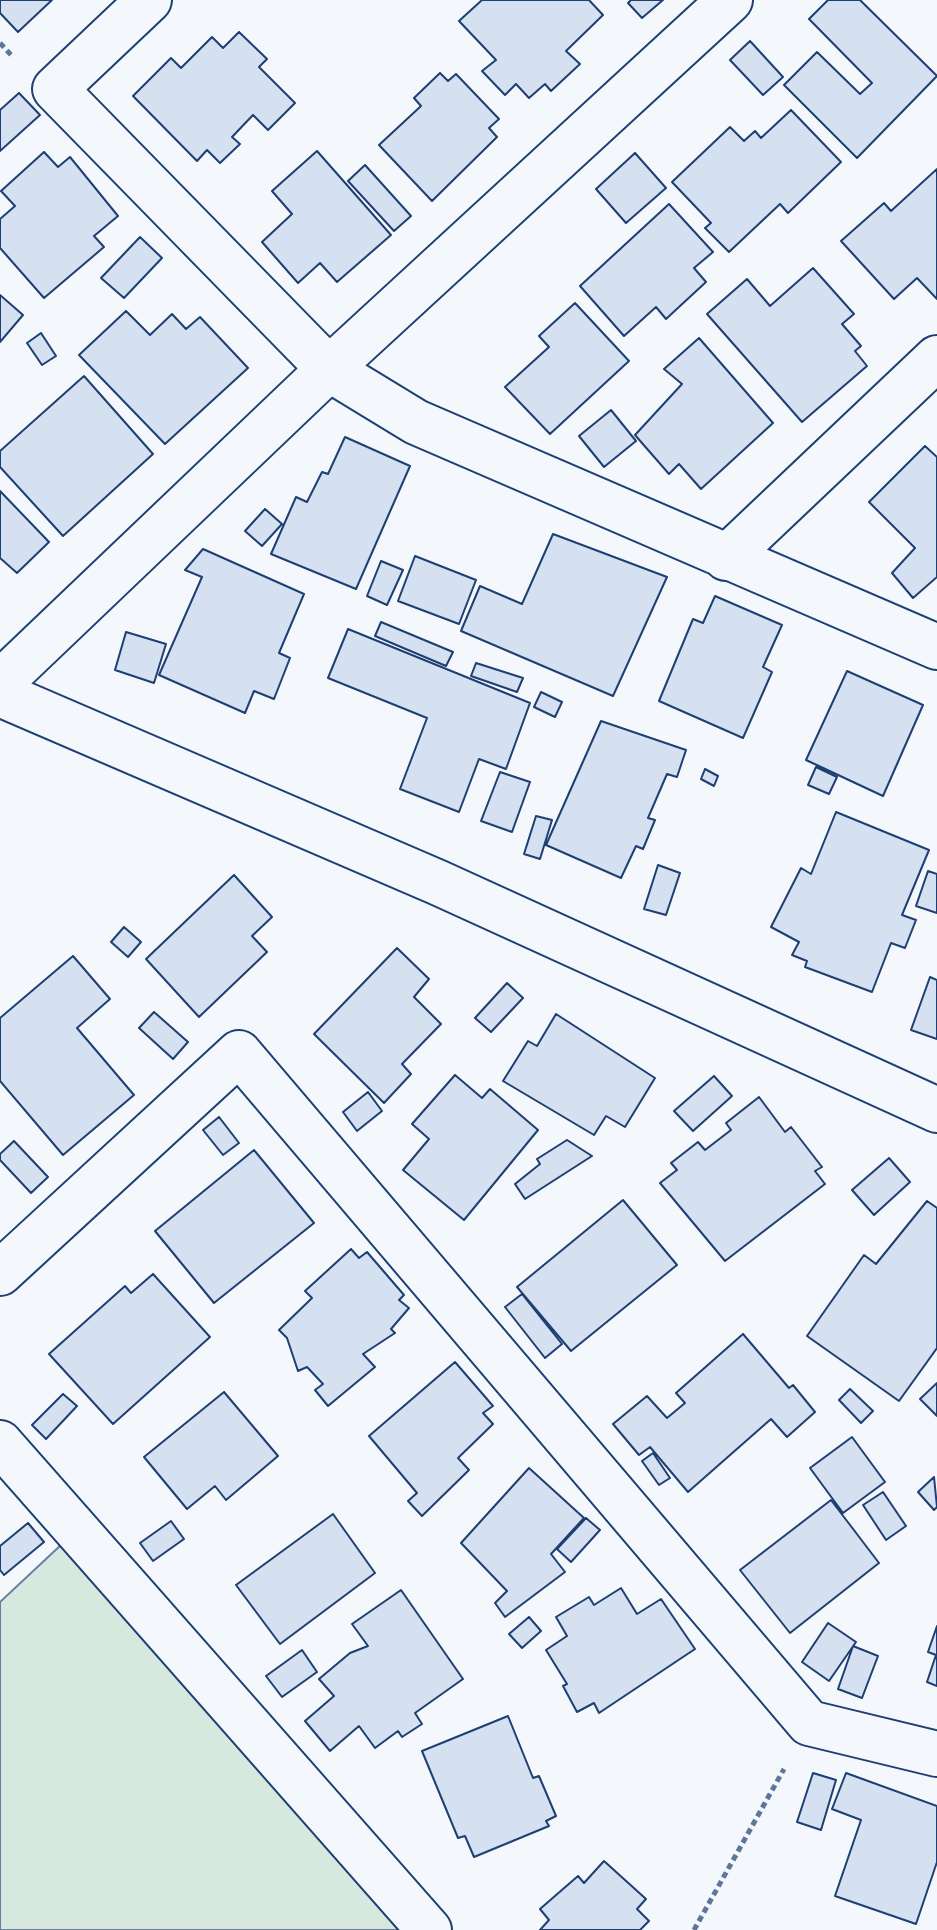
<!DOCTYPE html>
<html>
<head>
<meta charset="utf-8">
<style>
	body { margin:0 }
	canvas { display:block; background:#f4f7fb }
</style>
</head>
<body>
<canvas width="937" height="1930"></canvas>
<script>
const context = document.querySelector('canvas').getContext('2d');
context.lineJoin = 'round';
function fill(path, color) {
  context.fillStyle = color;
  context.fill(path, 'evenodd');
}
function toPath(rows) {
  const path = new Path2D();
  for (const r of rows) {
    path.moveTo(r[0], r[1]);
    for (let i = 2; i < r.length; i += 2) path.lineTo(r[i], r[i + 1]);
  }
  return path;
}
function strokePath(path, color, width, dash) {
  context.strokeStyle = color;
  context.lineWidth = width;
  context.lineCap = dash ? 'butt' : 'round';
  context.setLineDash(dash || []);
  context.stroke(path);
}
const green = toPath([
	[62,1544,405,1930,0,1930,0,1602,62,1544]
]);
fill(green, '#d7e8df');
strokePath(green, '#687fa3', 2);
const building = toPath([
	[0,0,52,0,18,32,0,13,0,0],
	[482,0,589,0,603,15,566,51,580,64,551,91,545,84,529,98,516,84,505,95,482,71,496,60,459,21,482,0],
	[631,0,663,0,642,18,628,3,631,0],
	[828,0,860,0,937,76,857,158,784,85,817,52,860,94,872,83,809,19,828,0],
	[239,32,267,59,259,67,295,103,268,130,253,115,232,137,240,144,220,163,207,150,197,161,133,96,171,58,181,68,212,37,223,48,239,32],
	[750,41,783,77,763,95,730,60,750,41],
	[440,73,448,81,456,74,499,119,489,128,497,137,432,201,379,145,421,106,414,98,440,73],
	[19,93,40,115,0,151,0,110,19,93],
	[791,110,841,162,788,213,780,204,729,252,705,228,711,223,672,182,730,127,744,141,755,131,761,138,791,110],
	[317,151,391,235,337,282,320,263,298,283,262,242,292,214,272,191,317,151],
	[44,152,58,167,70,157,118,216,94,236,104,247,44,298,0,248,0,219,15,206,1,191,44,152],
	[635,153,666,188,626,223,596,189,635,153],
	[365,165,411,216,394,231,348,181,365,165],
	[937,169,937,299,917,278,894,299,841,241,884,203,891,211,937,169],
	[669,204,713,252,694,268,706,282,666,319,656,307,624,336,580,286,669,204],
	[140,237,162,258,124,298,101,278,140,237],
	[813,268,854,314,842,324,861,346,855,351,867,366,802,422,707,314,747,279,770,306,813,268],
	[0,295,23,315,0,342,0,295],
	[575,303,629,361,550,434,505,387,549,347,539,336,575,303],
	[126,311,150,335,172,314,186,329,200,317,248,368,165,444,79,355,126,311],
	[41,333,56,356,42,365,27,343,41,333],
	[699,338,773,423,701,489,679,464,669,474,635,435,682,384,664,369,699,338],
	[84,376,153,454,63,536,0,467,0,451,84,376],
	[611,410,636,441,604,467,579,436,611,410],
	[345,437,410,466,356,589,271,554,296,497,307,502,322,472,328,474,345,437],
	[925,446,937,457,937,577,913,598,892,573,915,548,869,502,925,446],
	[0,491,49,542,17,573,0,558,0,491],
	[265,509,282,524,262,546,245,531,265,509],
	[553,534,667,577,613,696,461,631,480,586,522,604,553,534],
	[203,549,304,594,279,653,290,658,274,699,254,691,245,713,159,675,202,577,185,570,203,549],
	[415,556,476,580,459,624,398,601,415,556],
	[381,561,403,570,387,605,367,596,381,561],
	[715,596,782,625,763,667,772,672,743,738,659,701,693,619,703,623,715,596],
	[381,622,453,652,446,666,375,636,381,622],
	[348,629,530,703,506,769,479,759,459,812,400,789,427,718,328,678,348,629],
	[126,632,166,644,154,683,115,670,126,632],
	[476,663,523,678,517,692,471,676,476,663],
	[847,671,923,705,883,796,806,760,847,671],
	[541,692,562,702,555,717,534,707,541,692],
	[601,721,686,750,677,777,667,774,648,818,655,820,643,849,636,846,621,878,546,845,601,721],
	[816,767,837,777,829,794,808,785,816,767],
	[705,769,718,776,714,786,701,779,705,769],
	[500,772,530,782,512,832,481,821,500,772],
	[836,812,929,850,902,915,916,920,905,948,891,943,872,992,805,967,807,961,792,955,799,942,771,927,801,868,811,874,836,812],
	[536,816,552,820,540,859,524,854,536,816],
	[658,865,680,873,666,915,644,909,658,865],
	[928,871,937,874,937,913,916,906,928,871],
	[234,875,272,917,252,936,267,952,199,1017,146,959,234,875],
	[124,927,141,942,128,957,111,942,124,927],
	[397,948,429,979,414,997,441,1024,402,1064,411,1074,384,1103,314,1034,397,948],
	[73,956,110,999,77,1028,134,1095,63,1155,0,1081,0,1018,73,956],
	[930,977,937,980,937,1039,911,1030,930,977],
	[507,983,523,998,491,1032,475,1018,507,983],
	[154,1012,188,1042,173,1059,139,1028,154,1012],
	[556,1014,655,1078,625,1127,606,1116,594,1135,503,1081,528,1041,537,1046,556,1014],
	[455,1075,482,1098,490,1089,538,1130,464,1220,403,1170,429,1139,412,1124,455,1075],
	[714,1076,732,1096,693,1131,674,1111,714,1076],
	[368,1092,382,1111,357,1131,343,1112,368,1092],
	[759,1097,785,1132,791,1127,822,1167,815,1171,825,1184,725,1261,660,1183,677,1170,671,1163,698,1142,705,1150,731,1130,726,1123,759,1097],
	[219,1117,239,1143,223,1155,203,1130,219,1117],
	[567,1140,592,1156,525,1199,515,1184,540,1164,537,1159,567,1140],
	[14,1141,48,1177,31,1193,0,1160,0,1154,14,1141],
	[254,1150,314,1223,214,1303,155,1231,254,1150],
	[889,1158,910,1182,874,1215,852,1190,889,1158],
	[623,1200,677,1265,571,1351,517,1287,623,1200],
	[927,1201,937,1208,937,1348,899,1401,807,1336,864,1255,876,1264,927,1201],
	[351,1249,359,1258,367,1252,404,1295,399,1300,409,1308,391,1329,395,1333,363,1354,375,1367,328,1406,315,1390,323,1384,307,1367,298,1371,287,1338,279,1330,312,1298,305,1291,351,1249],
	[153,1274,210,1337,113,1424,49,1354,125,1286,131,1293,153,1274],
	[522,1294,562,1344,545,1358,505,1307,522,1294],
	[743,1334,789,1388,793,1385,815,1412,787,1437,771,1419,688,1492,650,1447,639,1455,613,1424,647,1396,667,1418,685,1403,676,1393,743,1334],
	[455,1362,493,1406,483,1413,493,1424,458,1458,469,1470,422,1516,408,1501,417,1493,369,1436,455,1362],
	[937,1383,937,1416,920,1399,937,1383],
	[850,1389,873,1411,861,1423,839,1400,850,1389],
	[224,1392,278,1456,226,1500,215,1486,187,1509,144,1457,224,1392],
	[63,1394,77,1406,46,1439,32,1425,63,1394],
	[852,1437,885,1482,843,1513,810,1468,852,1437],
	[653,1453,670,1478,659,1485,642,1461,653,1453],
	[529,1468,584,1518,551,1554,565,1572,505,1617,495,1603,507,1591,461,1543,529,1468],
	[934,1477,937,1507,934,1510,918,1492,934,1477],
	[883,1492,906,1526,886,1540,863,1505,883,1492],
	[831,1500,879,1563,790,1633,740,1570,831,1500],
	[333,1514,375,1573,280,1644,236,1585,333,1514],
	[586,1518,600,1530,571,1562,557,1549,586,1518],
	[171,1521,184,1539,153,1561,140,1543,171,1521],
	[28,1523,44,1542,4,1575,0,1570,0,1546,28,1523],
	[621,1588,637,1614,661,1599,695,1649,599,1713,594,1703,577,1712,563,1686,567,1684,546,1650,567,1636,556,1617,589,1597,594,1605,621,1588],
	[401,1590,463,1679,415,1713,422,1724,402,1737,398,1731,375,1748,359,1726,330,1751,305,1721,334,1696,319,1679,350,1653,368,1646,352,1624,401,1590],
	[529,1617,541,1631,522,1648,509,1634,529,1617],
	[828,1623,856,1642,829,1681,802,1662,828,1623],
	[937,1626,937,1686,927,1682,936,1655,928,1652,937,1626],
	[853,1646,878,1656,862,1698,838,1689,853,1646],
	[302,1650,317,1672,282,1697,266,1676,302,1650],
	[508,1716,533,1778,539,1776,556,1816,546,1821,549,1826,474,1857,465,1836,458,1838,422,1751,508,1716],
	[813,1773,836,1780,821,1830,797,1822,813,1773],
	[846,1773,937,1806,937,1862,916,1924,835,1896,861,1820,832,1809,846,1773],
	[604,1861,646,1899,637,1909,649,1921,640,1930,540,1930,549,1920,540,1909,578,1876,584,1883,604,1861]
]);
fill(building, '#d5e0f0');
strokePath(building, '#1d3f73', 2);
const minor = toPath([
	[149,0,55,89,329,369,416,422,937,647],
	[726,558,937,358],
	[0,683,329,369,730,0],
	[0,694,439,883,937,1110],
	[0,1273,239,1053,809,1723,937,1754],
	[0,1443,429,1930]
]);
strokePath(minor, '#1d3f73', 48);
strokePath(toPath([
	[0,43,13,57],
	[694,1930,784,1769]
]), '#5e769c', 5, [6, 4]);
strokePath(minor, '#f4f7fb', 44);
</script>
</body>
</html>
